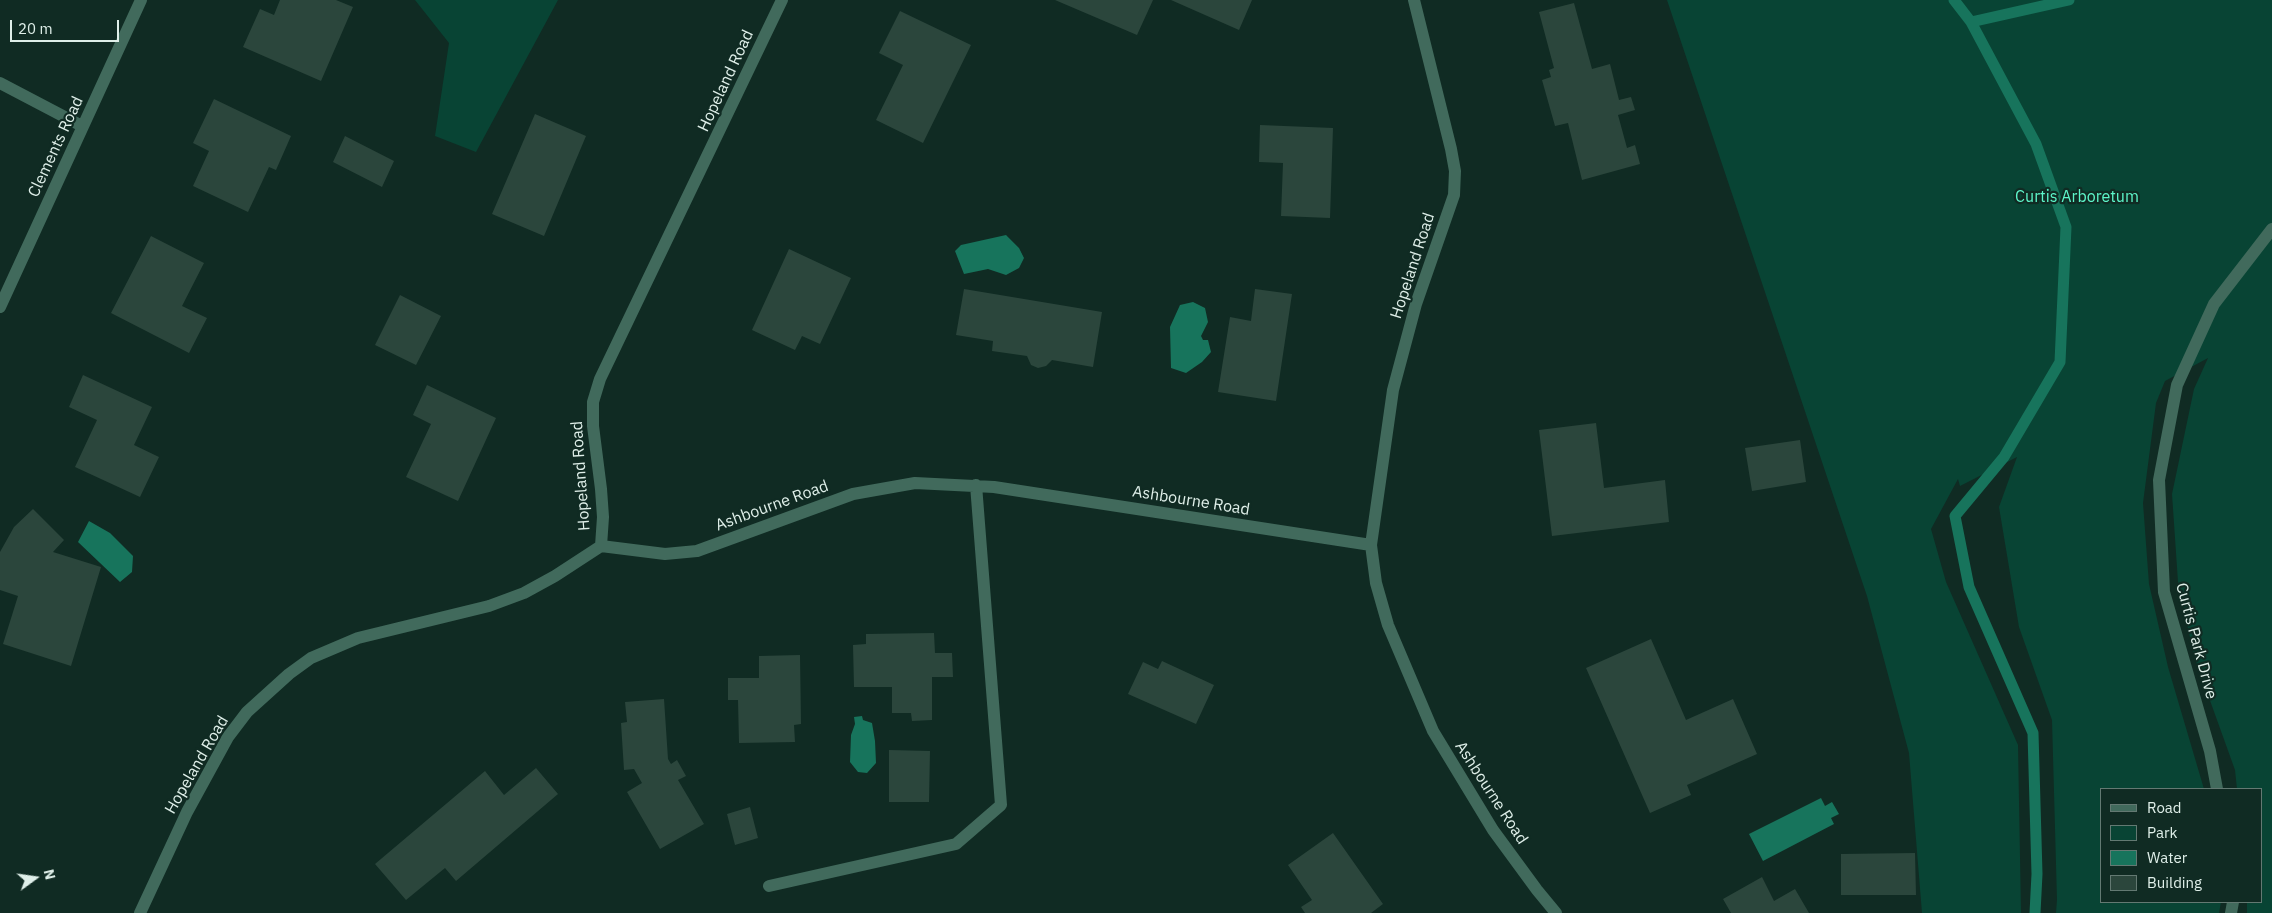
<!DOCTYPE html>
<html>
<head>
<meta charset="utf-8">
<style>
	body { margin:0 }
	#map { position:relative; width:2272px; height:913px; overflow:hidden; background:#102b23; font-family:"IBM Plex Sans",sans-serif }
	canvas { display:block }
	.legend { position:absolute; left:2100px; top:788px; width:162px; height:115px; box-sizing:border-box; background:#102b23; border:1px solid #637972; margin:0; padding:6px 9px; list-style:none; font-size:15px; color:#dfefe9 }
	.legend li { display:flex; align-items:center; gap:10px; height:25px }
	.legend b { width:25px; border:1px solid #637972 }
	.north { position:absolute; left:10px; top:853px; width:50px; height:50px; -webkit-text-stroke:4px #102b23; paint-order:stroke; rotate:76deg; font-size:14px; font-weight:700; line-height:20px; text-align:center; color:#dfefe9 }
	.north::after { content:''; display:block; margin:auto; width:18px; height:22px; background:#dfefe9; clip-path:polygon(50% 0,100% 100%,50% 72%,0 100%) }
	.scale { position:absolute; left:10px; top:20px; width:109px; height:22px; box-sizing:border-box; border:2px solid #dfefe9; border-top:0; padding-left:6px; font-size:15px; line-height:18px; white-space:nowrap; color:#dfefe9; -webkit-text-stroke:4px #102b23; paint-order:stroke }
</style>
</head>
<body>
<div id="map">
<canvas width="2272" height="913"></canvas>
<ul class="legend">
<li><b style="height:6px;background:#416a5c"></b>Road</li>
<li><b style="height:14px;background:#084434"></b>Park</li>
<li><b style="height:14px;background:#17745c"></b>Water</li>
<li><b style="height:14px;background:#2b463c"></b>Building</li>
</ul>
<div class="north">N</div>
<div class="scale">20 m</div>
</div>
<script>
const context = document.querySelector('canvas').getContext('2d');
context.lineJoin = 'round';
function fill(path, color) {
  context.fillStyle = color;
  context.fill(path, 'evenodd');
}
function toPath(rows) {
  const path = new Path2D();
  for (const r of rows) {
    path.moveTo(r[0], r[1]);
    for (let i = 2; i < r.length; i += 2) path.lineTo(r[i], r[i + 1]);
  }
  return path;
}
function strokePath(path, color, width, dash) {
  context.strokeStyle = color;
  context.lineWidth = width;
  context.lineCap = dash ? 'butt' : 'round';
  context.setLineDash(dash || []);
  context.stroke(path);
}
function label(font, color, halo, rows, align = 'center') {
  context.font = font + ' "IBM Plex Sans",sans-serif';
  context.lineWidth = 4.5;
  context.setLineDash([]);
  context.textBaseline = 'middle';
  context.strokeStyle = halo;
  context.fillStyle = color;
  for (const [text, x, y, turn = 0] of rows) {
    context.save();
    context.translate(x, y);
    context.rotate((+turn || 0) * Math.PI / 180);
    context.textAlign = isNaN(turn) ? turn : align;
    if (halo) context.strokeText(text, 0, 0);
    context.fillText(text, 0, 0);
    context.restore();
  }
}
fill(toPath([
	[415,0,558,0,476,152,435,136,449,43],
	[1667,0,2272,0,2272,913,2247,913,2247,902,2261,902,2261,789,2237,789,2235,770,2194,656,2178,582,2172,494,2194,389,2208,358,2165,381,2156,403,2143,503,2149,584,2168,667,2204,789,2101,789,2101,902,2221,902,2219,913,2056,913,2057,900,2052,720,2019,627,1999,507,2017,457,1960,486,1958,479,1931,529,1946,582,2018,745,2021,913,1922,913,1909,753,1867,596]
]), '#084434');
fill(toPath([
	[1006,235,1019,248,1024,258,1019,268,1006,275,988,269,964,274,955,251,961,245],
	[1193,302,1205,308,1208,322,1201,336,1203,340,1208,340,1211,352,1202,362,1186,373,1171,368,1170,327,1180,305],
	[89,521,110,533,133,556,132,572,120,582,78,542],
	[862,716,863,720,872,723,875,741,876,763,867,773,858,772,850,762,851,735,855,724,854,717],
	[1821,798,1825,806,1832,802,1839,814,1831,818,1834,824,1763,861,1749,834]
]), '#17745c');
strokePath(toPath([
	[1954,0,1971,22,2036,144,2066,227,2060,362,2004,457,1955,516,1969,587,2033,733,2037,874,2035,913],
	[1971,22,2069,0]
]), '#17745c', 11);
fill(toPath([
	[280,0,336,0,353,7,321,81,243,47,260,9,274,15],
	[1055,0,1153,0,1137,35],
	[1171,0,1252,0,1239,30],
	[1574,3,1592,69,1610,64,1619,100,1631,97,1635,110,1618,115,1627,148,1635,145,1640,164,1582,180,1568,123,1555,126,1542,80,1551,77,1549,70,1554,68,1539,12],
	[900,11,971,45,923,143,876,120,903,65,879,53],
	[214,99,291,136,276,170,269,167,248,212,193,186,209,151,193,143],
	[535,114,586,136,544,236,492,214],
	[1260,125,1333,128,1330,218,1281,216,1283,163,1259,162],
	[345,136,394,161,382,187,333,162],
	[151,236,204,263,182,306,207,318,189,353,111,313],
	[789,249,851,278,820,344,802,336,795,350,752,330],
	[964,289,1102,312,1093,367,1052,360,1046,366,1038,368,1031,365,1027,356,992,351,993,341,956,335],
	[1255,289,1292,294,1276,401,1218,392,1230,317,1251,321],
	[400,295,441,316,416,365,375,345],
	[83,375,152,407,134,445,159,457,140,497,75,467,97,420,69,407],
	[427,385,496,418,458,501,406,477,431,424,413,415],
	[1596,423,1604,488,1665,480,1669,522,1552,536,1539,430],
	[1800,440,1806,482,1752,491,1745,448],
	[33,509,64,540,53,552,101,567,71,666,3,644,18,596,0,590,0,552,14,527],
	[934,633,935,653,952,653,953,677,932,677,932,720,912,721,911,713,892,713,892,687,854,687,853,645,866,644,866,634],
	[1651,639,1686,720,1733,699,1757,754,1687,785,1691,795,1650,813,1586,668],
	[800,655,801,724,794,725,795,742,739,743,738,700,728,700,728,678,759,678,759,656],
	[1162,661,1214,685,1196,724,1128,694,1143,662,1158,669],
	[664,699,668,759,671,764,677,760,686,776,678,780,704,824,660,849,627,792,642,783,634,769,624,770,621,723,627,722,625,702],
	[889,750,930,751,929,802,889,802],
	[536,768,558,794,456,881,445,868,406,900,375,864,485,771,504,795],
	[750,807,758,838,735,845,727,814],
	[1333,833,1383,904,1371,913,1305,913,1301,907,1312,900,1288,865],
	[1915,853,1916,895,1841,895,1841,854],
	[1762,877,1774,901,1795,889,1809,913,1731,913,1723,899]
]), '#2b463c');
strokePath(toPath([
	[1414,0,1451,149,1455,171,1454,195,1416,304,1393,390,1371,545,1376,583,1388,625,1433,731,1493,830,1537,890,1556,913],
	[0,83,82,126],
	[0,307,141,0],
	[601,546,665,554,697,551,853,494,915,483,994,487,1371,545],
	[2217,789,2210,751,2164,592,2159,480,2177,385,2214,304,2272,229],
	[769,886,956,844,1001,805,976,485],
	[140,913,187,812,228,737,247,712,289,674,311,658,358,638,489,606,524,593,555,576,601,546,603,517,601,489,593,426,593,402,600,379,782,0],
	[2231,913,2233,902]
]), '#416a5c', 12);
label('16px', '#dfefe9', '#102b23', [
	["Hopeland Road",726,81,-65],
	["Clements Road",56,147,-65],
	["Hopeland Road",1413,266,-72],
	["Hopeland Road",581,476,-94],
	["Ashbourne Road",1191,501,9],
	["Ashbourne Road",772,506,-20],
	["Curtis Park Drive",2196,641,75],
	["Hopeland Road",197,765,-60],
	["Ashbourne Road",1491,793,57]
]);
label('16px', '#5df6ca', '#102b23', [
	["Curtis Arboretum",2077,197]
]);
</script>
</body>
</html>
